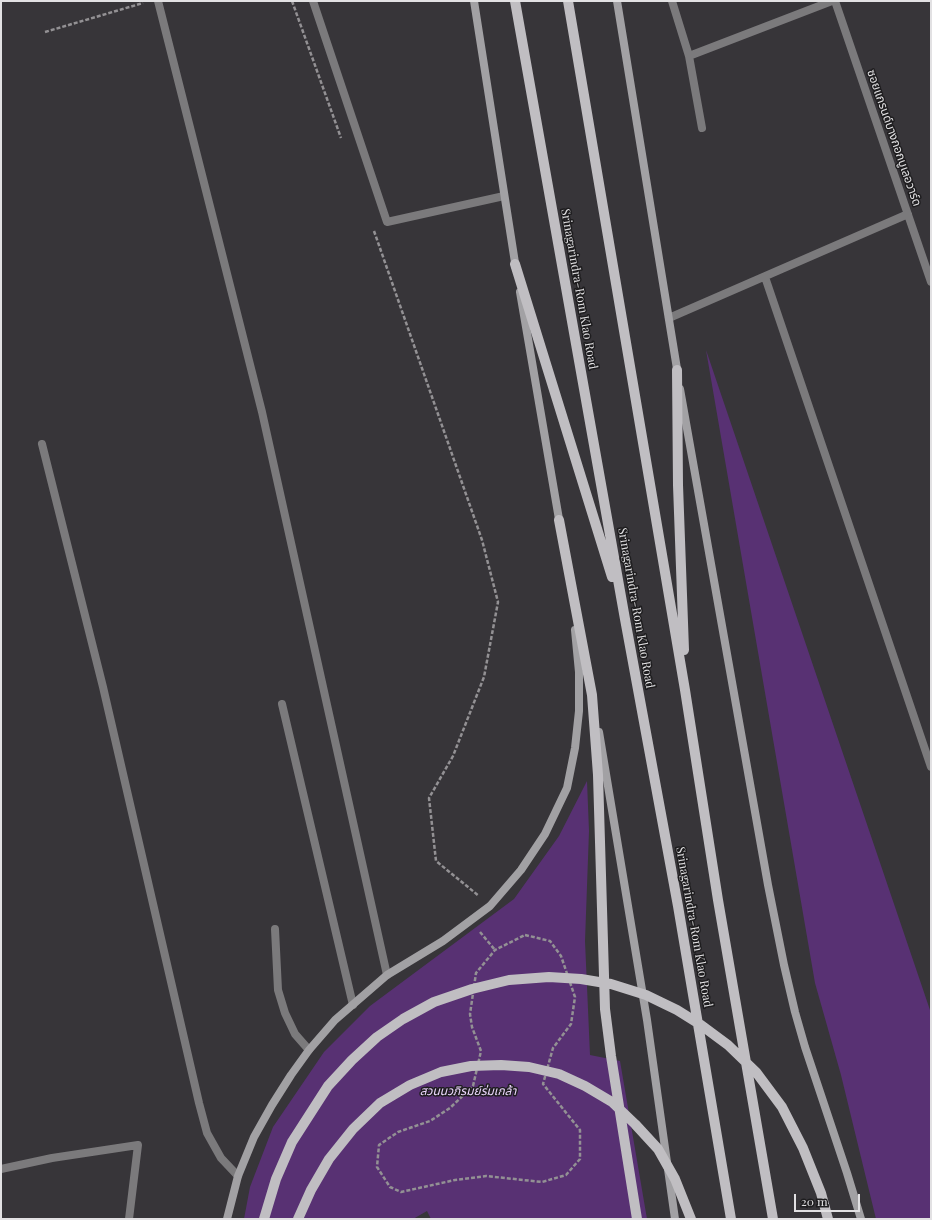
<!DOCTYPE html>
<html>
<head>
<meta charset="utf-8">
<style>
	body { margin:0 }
	#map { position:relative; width:932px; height:1220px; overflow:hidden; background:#373539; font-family:"Playfair Display",serif }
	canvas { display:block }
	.frame { position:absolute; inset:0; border:2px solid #e2e1e3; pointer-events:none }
	.scale { position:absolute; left:794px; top:1194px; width:66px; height:18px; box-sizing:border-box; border:2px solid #e2e1e3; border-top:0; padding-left:5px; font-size:12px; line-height:14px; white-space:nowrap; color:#e2e1e3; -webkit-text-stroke:3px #1e1d1f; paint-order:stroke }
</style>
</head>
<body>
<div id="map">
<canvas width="932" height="1220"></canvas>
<div class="frame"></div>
<div class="scale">20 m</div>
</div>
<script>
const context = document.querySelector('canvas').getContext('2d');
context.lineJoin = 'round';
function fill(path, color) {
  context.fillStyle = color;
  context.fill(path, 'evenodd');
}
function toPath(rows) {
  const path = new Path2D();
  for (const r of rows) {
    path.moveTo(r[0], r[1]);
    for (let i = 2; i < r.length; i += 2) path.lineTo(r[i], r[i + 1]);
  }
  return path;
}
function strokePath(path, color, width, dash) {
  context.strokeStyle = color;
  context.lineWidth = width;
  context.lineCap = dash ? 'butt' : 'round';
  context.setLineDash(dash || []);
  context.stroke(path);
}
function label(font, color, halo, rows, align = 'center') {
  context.font = font + ' "Playfair Display","Noto Sans Thai",serif';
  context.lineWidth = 3;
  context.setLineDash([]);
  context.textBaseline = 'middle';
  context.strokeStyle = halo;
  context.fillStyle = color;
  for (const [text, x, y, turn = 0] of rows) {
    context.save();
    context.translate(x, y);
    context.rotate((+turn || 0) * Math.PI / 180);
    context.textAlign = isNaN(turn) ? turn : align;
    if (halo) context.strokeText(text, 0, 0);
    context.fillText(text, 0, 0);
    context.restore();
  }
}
fill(toPath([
	[706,350,931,1013,931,1219,876,1219,841,1075,815,983],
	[587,781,589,831,585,941,590,1055,620,1061,647,1219,431,1219,427,1211,413,1219,244,1219,250,1187,273,1127,324,1052,370,1006,514,899,559,836]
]), '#583173');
strokePath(toPath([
	[292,1,341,138],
	[45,32,143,3],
	[374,231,482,540,498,602,484,677,453,756,429,798,436,861,479,896],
	[480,932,495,950],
	[525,935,550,941,561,956,575,997,571,1024,553,1048,543,1084,580,1130,580,1159,566,1175,542,1182,486,1176,455,1180,401,1192,390,1187,377,1167,379,1145,398,1132,430,1121,450,1108,473,1086,481,1051,472,1027,470,1014,476,973,495,950,525,935]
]), '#939194', 2.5, [4, 2]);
strokePath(toPath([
	[282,704,353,1005],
	[275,929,278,990,285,1013,295,1034,309,1050]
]), '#7b7a7c', 8);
strokePath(toPath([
	[158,1,262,412,387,975],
	[313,1,387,222,504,196],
	[672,1,689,56,702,128],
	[835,1,931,282],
	[689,56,832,1],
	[765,277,931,767],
	[669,318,908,214],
	[42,444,103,687,199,1103,207,1133,221,1158,238,1176],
	[1,1169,52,1158,138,1145,129,1219]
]), '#7b7a7c', 8);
strokePath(toPath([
	[474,1,516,269],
	[617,1,678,375],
	[520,292,560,525],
	[680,389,768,885,784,965,795,1012,805,1047,847,1173,861,1219],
	[599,732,647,1020,675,1219],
	[227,1219,238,1176,254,1137,272,1105,291,1075,309,1050,335,1020,387,975,443,941,490,906,521,870,545,834,567,788,575,748,579,711,579,672,575,630]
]), '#a2a1a4', 8);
strokePath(toPath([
	[515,1,625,619,678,906,731,1219],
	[568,1,685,690,718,900,773,1219],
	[515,264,612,577],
	[677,370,678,485,684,650],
	[559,520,592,695,598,775,605,1009,611,1056,637,1219],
	[264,1219,276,1179,292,1142,328,1086,352,1060,377,1037,403,1019,434,1002,472,989,509,980,549,977,581,979,611,984,646,995,677,1010,701,1025,728,1045,756,1072,782,1107,803,1148,821,1193,828,1219],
	[298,1219,311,1190,329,1159,353,1129,380,1103,410,1085,441,1072,471,1066,501,1065,529,1067,559,1074,585,1086,612,1102,635,1124,658,1149,675,1179,691,1219]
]), '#c0bec2', 10);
label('12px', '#e2e1e3', '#1e1d1f', [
	["ซอยแกรนด์บางกอกบูเลอวาร์ด",894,138,71],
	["Srinagarindra-Rom Klao Road",579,289,80],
	["Srinagarindra-Rom Klao Road",636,608,80],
	["Srinagarindra-Rom Klao Road",694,927,80]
]);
label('italic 12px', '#ebd6fd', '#1e1d1f', [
	["สวนนวภิรมย์ร่มเกล้า",468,1091]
]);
</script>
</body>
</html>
